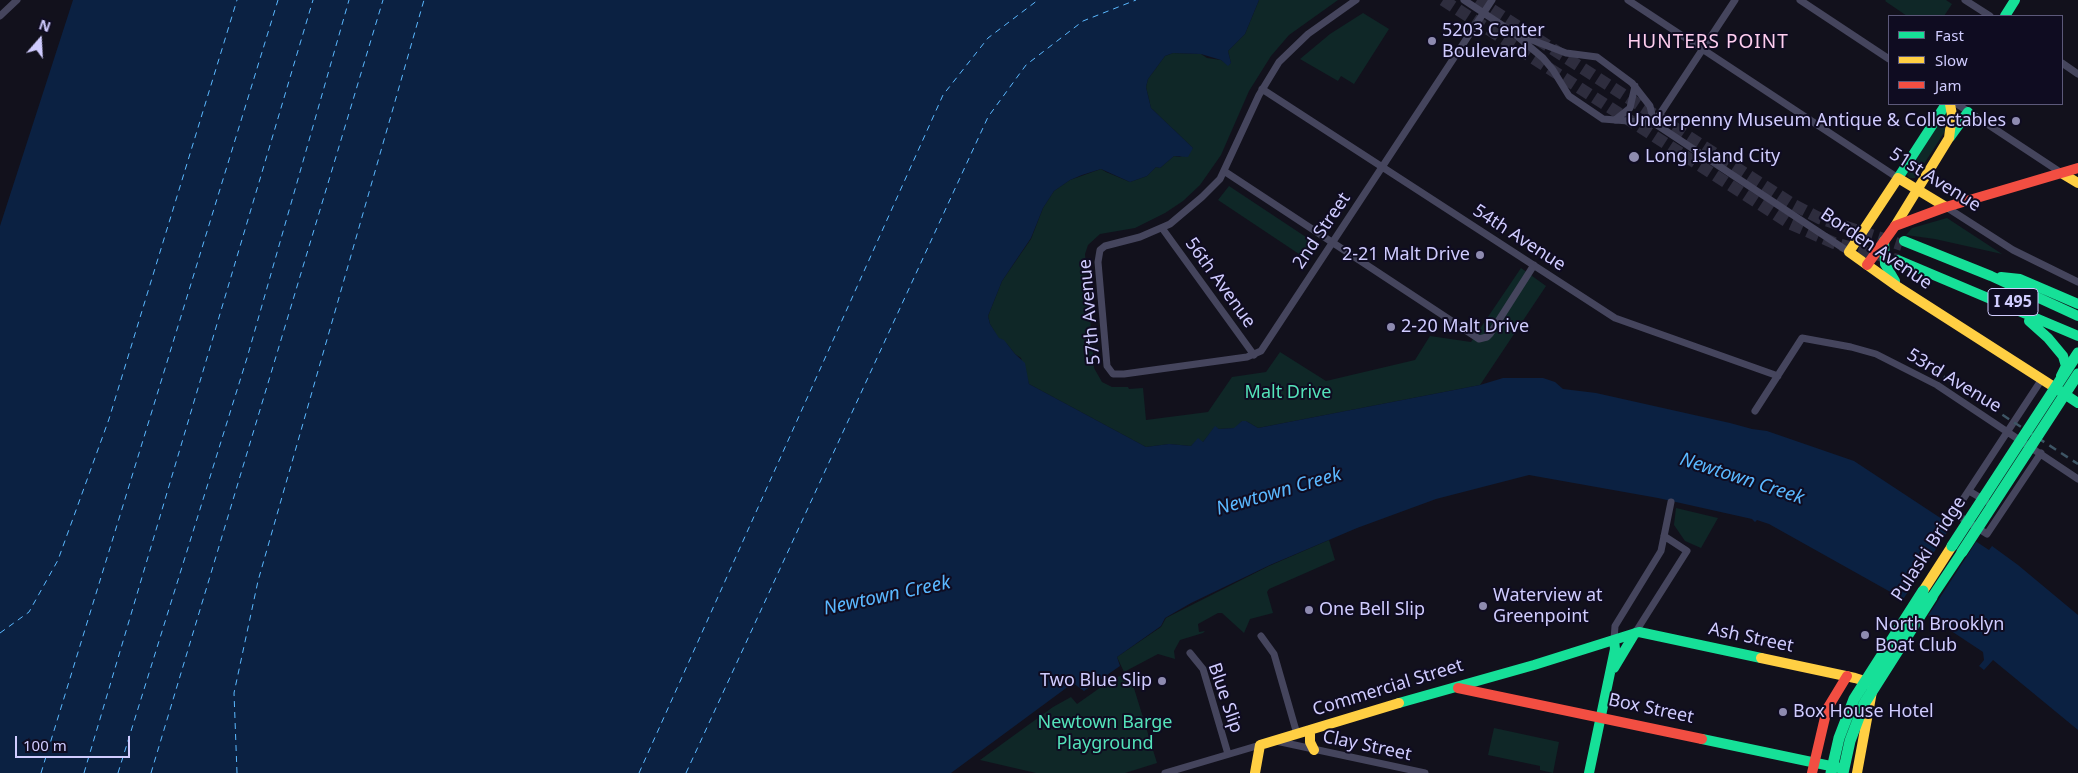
<!DOCTYPE html>
<html>
<head>
<meta charset="utf-8">
<style>
	body { margin:0 }
	#map { position:relative; width:2078px; height:773px; overflow:hidden; background:#12111c; font-family:"Noto Sans",sans-serif }
	canvas { display:block }
	.legend { position:absolute; left:1888px; top:15px; width:175px; height:90px; box-sizing:border-box; background:#0f0c21; border:1px solid #5c597a; margin:0; padding:6px 9px; list-style:none; font-size:15px; color:#d0ccff }
	.legend li { display:flex; align-items:center; gap:10px; height:25px }
	.legend b { width:25px; border:1px solid #5c597a }
	.north { position:absolute; left:15px; top:15px; width:50px; height:50px; -webkit-text-stroke:4px #0f0c21; paint-order:stroke; rotate:19deg; font-size:14px; font-weight:700; line-height:20px; text-align:center; color:#d0ccff }
	.north::after { content:''; display:block; margin:auto; width:18px; height:22px; background:#d0ccff; clip-path:polygon(50% 0,100% 100%,50% 72%,0 100%) }
	.scale { position:absolute; left:15px; top:736px; width:115px; height:22px; box-sizing:border-box; border:2px solid #d0ccff; border-top:0; padding-left:6px; font-size:15px; line-height:18px; white-space:nowrap; color:#d0ccff; -webkit-text-stroke:4px #0f0c21; paint-order:stroke }
</style>
</head>
<body>
<div id="map">
<canvas width="2078" height="773"></canvas>
<ul class="legend">
<li><b style="height:6px;background:#16e098"></b>Fast</li>
<li><b style="height:6px;background:#ffcf43"></b>Slow</li>
<li><b style="height:6px;background:#f24e42"></b>Jam</li>
</ul>
<div class="north">N</div>
<div class="scale">100 m</div>
</div>
<script>
const context = document.querySelector('canvas').getContext('2d');
context.lineJoin = 'round';
function fill(path, color) {
  context.fillStyle = color;
  context.fill(path, 'evenodd');
}
function toPath(rows) {
  const path = new Path2D();
  for (const r of rows) {
    path.moveTo(r[0], r[1]);
    for (let i = 2; i < r.length; i += 2) path.lineTo(r[i], r[i + 1]);
  }
  return path;
}
function strokePath(path, color, width, dash) {
  context.strokeStyle = color;
  context.lineWidth = width;
  context.lineCap = dash ? 'butt' : 'round';
  context.setLineDash(dash || []);
  context.stroke(path);
}
function label(font, color, halo, rows, align = 'center') {
  context.font = font + ' "Noto Sans",sans-serif';
  context.lineWidth = 4;
  context.setLineDash([]);
  context.textBaseline = 'middle';
  context.strokeStyle = halo;
  context.fillStyle = color;
  for (const [text, x, y, turn = 0] of rows) {
    context.save();
    context.translate(x, y);
    context.rotate((+turn || 0) * Math.PI / 180);
    context.textAlign = isNaN(turn) ? turn : align;
    if (halo) context.strokeText(text, 0, 0);
    context.fillText(text, 0, 0);
    context.restore();
  }
}
fill(toPath([
	[1259,0,1338,0,1289,35,1271,56,1249,91,1221,155,1200,185,1183,201,1165,213,1135,228,1100,234,1088,245,1085,254,1094,368,1102,382,1112,387,1128,387,1129,389,1143,388,1146,420,1208,412,1232,377,1266,372,1280,352,1326,381,1415,360,1430,336,1471,342,1521,268,1546,286,1480,385,1258,428,1246,421,1242,421,1235,428,1219,429,1215,427,1203,442,1196,441,1191,446,1169,444,1146,447,1029,384,1021,358,1015,354,1007,344,999,339,990,324,988,316,1002,281,1031,239,1043,208,1054,191,1070,180,1101,169,1106,172,1130,182,1147,176,1156,167,1160,168,1174,156,1180,157,1193,148,1151,108,1146,87,1148,79,1165,56,1173,53,1201,54,1207,58,1221,60,1228,65,1231,63,1228,51,1245,34],
	[1886,0,1946,0,1952,4,1944,16,1907,16,1885,1],
	[1363,13,1389,29,1354,84,1341,76,1338,81,1300,59,1330,34],
	[1946,112,1949,114,1947,128,1915,178,1909,178,1906,174],
	[1229,186,1318,245,1308,260,1218,200],
	[1947,218,2002,254,1935,239,1906,235,1912,228],
	[1676,508,1718,518,1701,548,1685,541,1674,525],
	[1329,540,1335,560,1269,589,1267,592,1273,613,1250,619,1244,633,1222,613,1218,613,1198,624,1199,632,1205,631,1203,633,1180,640,1174,651,1175,659,1158,654,1124,672,1117,657,1161,627,1166,618,1269,566],
	[1129,672,1157,763,1125,773,1036,773,980,760,1053,707,1071,697,1077,704,1111,680],
	[1494,728,1559,742,1553,773,1540,770,1540,766,1488,755]
]), '#0f2727');
fill(toPath([
	[73,0,1259,0,1245,34,1228,51,1231,63,1228,66,1221,60,1201,54,1173,53,1165,56,1148,79,1146,87,1151,108,1193,148,1188,157,1174,156,1160,168,1156,167,1147,176,1130,182,1101,169,1082,175,1070,180,1054,191,1043,208,1031,238,1002,281,988,316,990,324,999,338,1004,340,1015,354,1025,363,1029,384,1146,447,1169,444,1191,446,1198,438,1203,442,1215,426,1219,429,1234,428,1242,421,1246,421,1258,428,1480,385,1503,378,1543,378,1555,382,1563,389,1596,393,1730,423,1752,429,1767,431,1854,461,1989,550,1992,546,2018,565,2078,615,2078,730,1993,660,1984,670,1979,666,1984,660,1983,652,1903,599,1769,524,1757,520,1755,522,1752,519,1658,498,1529,475,1436,499,1357,528,1270,565,1191,603,1165,618,1161,626,1117,657,1120,666,1084,691,1073,683,951,773,0,773,0,226]
]), '#0b2142');
fill(toPath([
	[1953,523,1978,539,1926,619,1902,601]
]), '#12111c');
strokePath(toPath([
	[0,633,29,612,58,560,109,419,237,0],
	[41,773,278,0],
	[84,773,313,0],
	[118,773,247,358,349,0],
	[151,773,383,0],
	[237,773,234,693,258,581,424,0],
	[639,773,943,95,988,38,1038,0],
	[686,773,988,117,1026,65,1083,21,1136,0]
]), '#5ab8ff', 1, [6, 5]);
strokePath(toPath([
	[1443,0,1789,223,1834,243,1898,260],
	[1477,0,1794,205,1819,218,1902,245]
]), '#2e2d3e', 12, [12, 6]);
strokePath(toPath([
	[1356,0,1308,34,1279,62,1259,95,1220,179,1202,197,1170,224,1140,237,1105,246,1100,250,1098,262,1107,366,1113,374,1124,374,1247,357,1261,351,1492,0],
	[1464,0,1511,31,1543,58,1553,70,1569,96,1603,119,1654,123,1849,252],
	[1628,0,1898,178],
	[1800,0,1889,59],
	[1965,0,1990,16],
	[0,16,17,0],
	[1519,35,1566,53,1597,57,1632,83,1650,106,1654,123],
	[2062,63,2078,74],
	[1262,89,1615,318,1778,376],
	[1957,104,2063,174],
	[1615,120,1630,108,1635,86],
	[1654,123,1735,0],
	[1224,171,1479,339,1487,337,1490,334,1534,265],
	[1946,207,2013,250,2078,282],
	[1162,228,1254,355],
	[1755,411,1802,338,1851,347,1876,354,1937,385,2078,479],
	[2041,453,1987,534,1954,513,2042,379],
	[1969,491,1986,501],
	[1635,633,1687,551,1664,536],
	[1261,636,1274,654,1297,734],
	[1614,640,1615,626,1661,551,1671,502],
	[1190,653,1203,669,1228,754],
	[1276,741,1425,773],
	[1165,773,1260,745]
]), '#45455d', 7);
strokePath(toPath([
	[2005,16,2015,0],
	[1950,137,1968,112],
	[1898,178,1946,104],
	[1884,241,1885,264,1895,281],
	[1904,241,1991,276,2078,316],
	[1898,260,2078,336],
	[2001,277,2020,279,2078,304],
	[2029,321,2048,338,2063,356,2066,366,2061,376],
	[2054,387,2078,403],
	[1932,597,1962,552],
	[1614,668,1635,633],
	[1399,703,1534,665,1639,632,1761,658],
	[1702,739,1840,768],
	[1589,773,1615,649,1614,640]
]), '#16e098', 10);
strokePath(toPath([
	[2063,174,2078,183],
	[1946,207,1898,178,1849,252,1898,287,2054,387],
	[1895,226,1949,138,1952,115,1950,104],
	[1923,591,1952,546],
	[1761,658,1855,678,1868,682,1873,686,1857,773],
	[1310,730,1310,742,1314,750],
	[1255,773,1260,745,1399,703]
]), '#ffcf43', 10);
strokePath(toPath([
	[1867,265,1895,226,1946,207,2078,168],
	[1458,688,1702,739],
	[1812,773,1827,709,1847,676]
]), '#f24e42', 10);
strokePath(toPath([
	[1932,369,2078,464]
]), '#3e5565', 2.5, [8, 6]);
strokePath(toPath([
	[1952,546,2078,353],
	[1962,552,2078,374],
	[1831,773,1839,738,1854,699,1923,591],
	[1843,773,1850,741,1864,704,1932,597]
]), '#16e098', 11);
for (const [x, y, r, color] of [
	[1432,41,5,"#8e8bb0"],
	[2016,121,5,"#8e8bb0"],
	[1634,157,6,"#8e8bb0"],
	[1480,255,5,"#8e8bb0"],
	[1391,327,5,"#8e8bb0"],
	[1483,606,5,"#8e8bb0"],
	[1309,610,5,"#8e8bb0"],
	[1865,635,5,"#8e8bb0"],
	[1162,681,5,"#8e8bb0"],
	[1783,712,5,"#8e8bb0"]
]) {
  const dot = new Path2D();
  dot.arc(x, y, r, 0, 2 * Math.PI);
  context.fillStyle = color;
  context.fill(dot);
  strokePath(dot, '#0f0c21', 2);
}
for (const [x, y, w] of [
	[2013,302,50]
]) {
  const box = new Path2D();
  box.roundRect(x - w / 2, y - 13.5, w, 27, 4);
  context.fillStyle = '#0f0c21';
  context.fill(box);
  strokePath(box, '#d0ccff', 1);
}
label('bold 16px', '#d0ccff', null, [
	["I 495",2013,302]
]);
label('18px', '#d0ccff', '#0f0c21', [
	["5203 Center",1442,31],
	["Boulevard",1442,52],
	["Underpenny Museum Antique & Collectables",2006,121,"right"],
	["Long Island City",1645,157],
	["2-21 Malt Drive",1470,255,"right"],
	["2-20 Malt Drive",1401,327],
	["Waterview at",1493,596],
	["Greenpoint",1493,617],
	["One Bell Slip",1319,610],
	["North Brooklyn",1875,625],
	["Boat Club",1875,646],
	["Two Blue Slip",1152,681,"right"],
	["Box House Hotel",1793,712]
], 'left');
label('18px', '#d0ccff', '#0f0c21', [
	["51st Avenue",1935,180,32],
	["2nd Street",1322,231,-56],
	["54th Avenue",1519,238,33],
	["Borden Avenue",1876,249,34],
	["56th Avenue",1220,283,54],
	["57th Avenue",1090,312,-95],
	["53rd Avenue",1954,381,31],
	["Pulaski Bridge",1929,549,-57],
	["Ash Street",1751,638,12],
	["Commercial Street",1388,688,-17],
	["Blue Slip",1225,698,71],
	["Box Street",1651,709,12],
	["Clay Street",1367,746,12]
]);
label('18px', '#54e3ba', '#0f0c21', [
	["Malt Drive",1288,393],
	["Newtown Barge",1105,723],
	["Playground",1105,744]
]);
context.letterSpacing = '1px';
label('19px', '#ffceef', '#0f0c21', [
	["HUNTERS POINT",1708,43]
]);
context.letterSpacing = '0px';
label('italic 19px', '#5ab8ff', '#0f0c21', [
	["Newtown Creek",1742,479,18],
	["Newtown Creek",1279,492,-16],
	["Newtown Creek",887,596,-12]
]);
</script>
</body>
</html>
